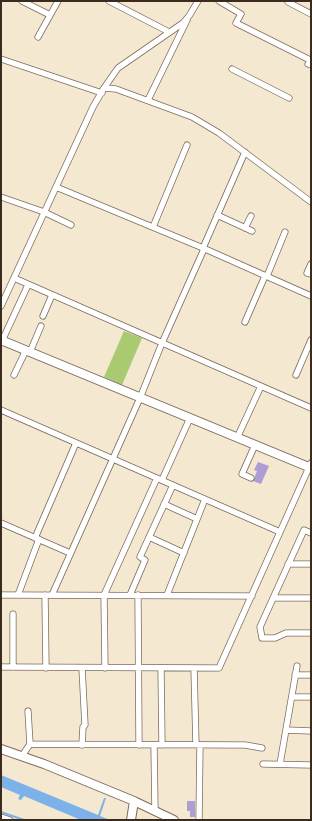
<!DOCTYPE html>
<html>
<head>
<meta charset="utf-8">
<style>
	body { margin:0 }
	#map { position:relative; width:312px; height:821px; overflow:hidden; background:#f4e8d0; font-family:"Libre Bodoni",serif }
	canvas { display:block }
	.frame { position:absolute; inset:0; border:2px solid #3b2a1e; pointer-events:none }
</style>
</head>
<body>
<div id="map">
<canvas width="312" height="821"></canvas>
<div class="frame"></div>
</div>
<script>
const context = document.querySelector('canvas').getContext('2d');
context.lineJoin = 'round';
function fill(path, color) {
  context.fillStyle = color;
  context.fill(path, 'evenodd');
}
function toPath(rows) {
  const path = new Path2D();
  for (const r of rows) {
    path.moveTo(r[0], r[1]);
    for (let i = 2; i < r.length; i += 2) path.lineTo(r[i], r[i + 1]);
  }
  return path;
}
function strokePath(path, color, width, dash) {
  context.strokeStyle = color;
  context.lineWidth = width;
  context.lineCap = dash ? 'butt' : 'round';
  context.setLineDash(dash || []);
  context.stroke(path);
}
fill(toPath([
	[124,331,142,338,122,385,104,377]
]), '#aaca72');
fill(toPath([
	[1,775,98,815,104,798,106,798,100,816,110,820,81,820,24,796,21,800,18,799,20,795,1,787]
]), '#7cb1ea');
strokePath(toPath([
	[1,812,24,820]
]), '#7cb1ea', 2);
fill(toPath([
	[258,462,269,466,261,484,253,481,257,471,254,470],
	[187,801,195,801,195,817,190,817,190,811,187,811]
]), '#ae9cd4');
const street = toPath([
	[22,1,50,15],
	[109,1,169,32],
	[219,1,241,14,236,23,310,60],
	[288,2,311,14],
	[38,37,58,1],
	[1,59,102,93],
	[308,64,311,65],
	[232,69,289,98],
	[104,88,116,89,192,117,219,133,311,202],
	[148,100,187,20],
	[56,187,203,248,311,296],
	[1,197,44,212,71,225],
	[217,215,252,231],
	[153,227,187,145],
	[245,228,251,216],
	[203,248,245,152],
	[311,264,307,273,311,274],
	[267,276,285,232],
	[14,278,311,408],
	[1,306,93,107,104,88,118,68,183,23,189,16,198,1],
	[43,316,52,295],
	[245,322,265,276],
	[1,343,28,285],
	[30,352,41,326],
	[14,375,26,350],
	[296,375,311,340],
	[1,410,280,532],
	[237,438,261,386],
	[251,478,242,474,255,445],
	[162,480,190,418],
	[164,504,197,519],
	[1,523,70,553],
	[311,533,304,530,260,627,262,638,275,638,286,633,311,633],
	[149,537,184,553],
	[35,538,76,443],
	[288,564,311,564],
	[1,595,252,596],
	[18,595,39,539],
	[45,595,46,668],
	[52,595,140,398,162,343,204,249],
	[130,595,145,560,140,557,173,485],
	[138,595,139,745],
	[167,595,205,499],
	[273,598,311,598],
	[1,667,219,668,311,463],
	[13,667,13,614],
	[105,668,104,595,157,478],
	[161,668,162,745],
	[194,668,196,745],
	[295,675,311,675],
	[292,697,311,697],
	[28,711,30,744],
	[286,730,311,731],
	[82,745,83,727,85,725,82,668],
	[154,745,155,811],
	[22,756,30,744,245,745,262,748],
	[263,764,311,765],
	[280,764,297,666],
	[1,817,10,820],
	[199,820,200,745]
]);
const secondary = toPath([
	[1,340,311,468],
	[1,749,44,764,134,801,174,820],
	[131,820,134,801]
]);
strokePath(street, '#7c6c5c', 7);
strokePath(secondary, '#7c6c5c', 10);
strokePath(street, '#fff', 5.5);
strokePath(secondary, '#fff', 8);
</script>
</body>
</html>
